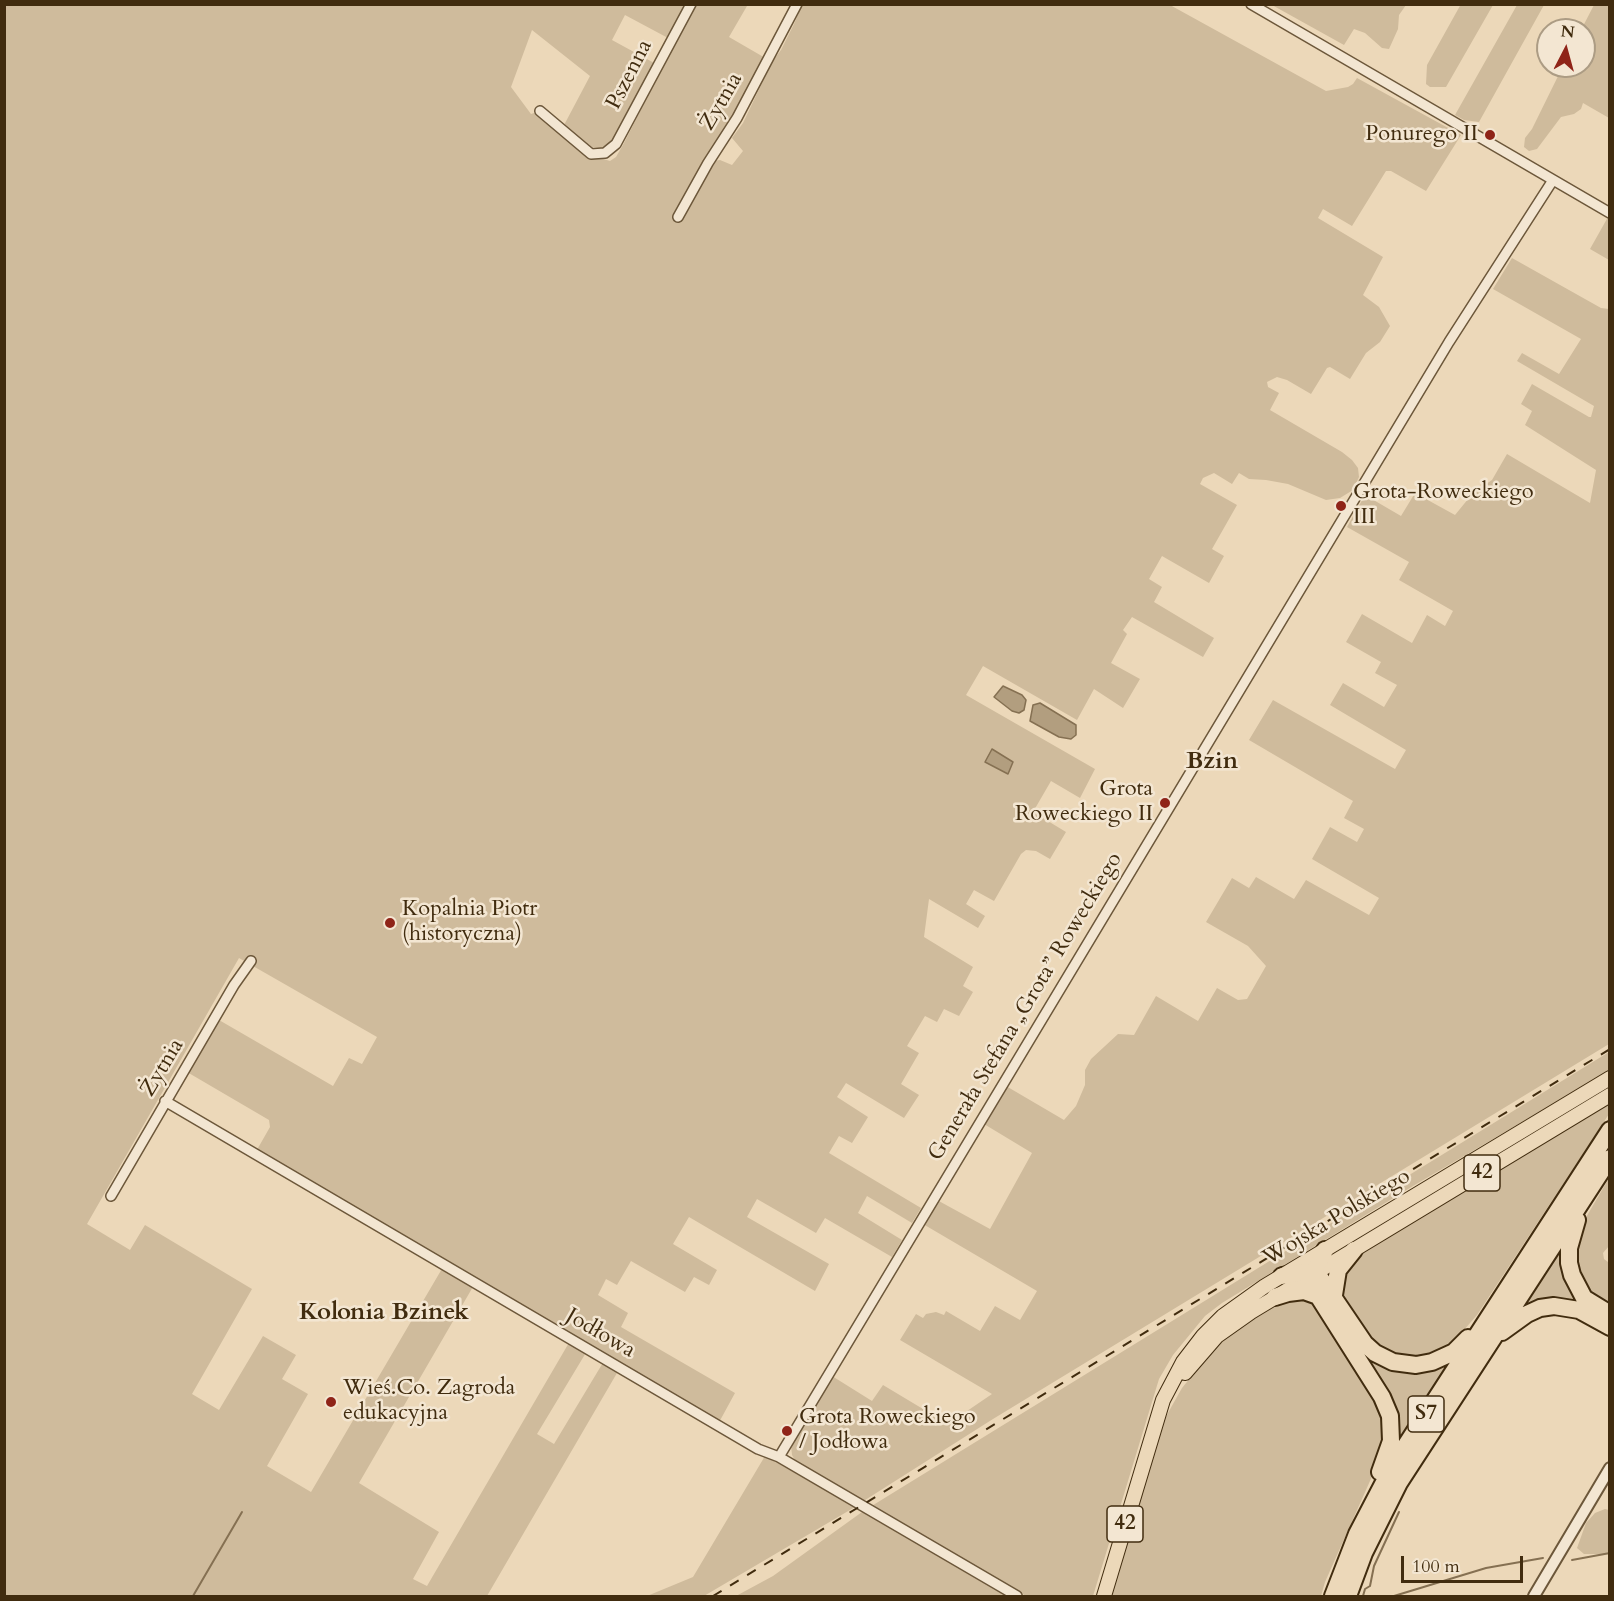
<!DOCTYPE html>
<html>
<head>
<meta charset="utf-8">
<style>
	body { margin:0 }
	#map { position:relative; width:1614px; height:1601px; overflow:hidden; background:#ecd8b9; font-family:Cardo,serif }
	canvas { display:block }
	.frame { position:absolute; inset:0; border:6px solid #412c0f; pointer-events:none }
	.north { position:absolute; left:1536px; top:18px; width:60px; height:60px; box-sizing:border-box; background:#f3e6d2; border:2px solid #ac9c84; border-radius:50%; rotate:6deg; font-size:16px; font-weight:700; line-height:24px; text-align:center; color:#412c0f }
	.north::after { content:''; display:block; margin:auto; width:21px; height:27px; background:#8f2418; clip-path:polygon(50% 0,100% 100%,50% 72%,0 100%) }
	.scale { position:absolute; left:1401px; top:1556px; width:122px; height:27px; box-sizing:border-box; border:3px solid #412c0f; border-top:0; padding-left:8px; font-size:18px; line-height:21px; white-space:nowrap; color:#412c0f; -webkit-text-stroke:4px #f3e6d2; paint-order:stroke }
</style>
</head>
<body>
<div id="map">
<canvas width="1614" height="1601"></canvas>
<div class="frame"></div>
<div class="north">N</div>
<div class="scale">100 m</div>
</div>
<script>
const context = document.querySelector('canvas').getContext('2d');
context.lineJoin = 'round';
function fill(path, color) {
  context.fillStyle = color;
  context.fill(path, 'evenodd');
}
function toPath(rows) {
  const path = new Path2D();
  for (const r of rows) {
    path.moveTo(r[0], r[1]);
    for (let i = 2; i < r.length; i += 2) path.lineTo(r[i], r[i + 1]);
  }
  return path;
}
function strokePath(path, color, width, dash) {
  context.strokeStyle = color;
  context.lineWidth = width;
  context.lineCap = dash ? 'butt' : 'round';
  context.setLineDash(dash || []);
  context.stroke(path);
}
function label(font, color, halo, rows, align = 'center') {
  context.font = font + ' Cardo,serif';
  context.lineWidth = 5;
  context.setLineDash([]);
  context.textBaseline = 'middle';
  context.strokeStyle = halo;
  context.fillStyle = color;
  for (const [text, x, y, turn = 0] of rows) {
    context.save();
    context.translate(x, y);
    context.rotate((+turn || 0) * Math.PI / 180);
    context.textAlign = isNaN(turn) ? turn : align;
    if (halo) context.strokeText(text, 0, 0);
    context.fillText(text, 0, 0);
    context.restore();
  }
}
fill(toPath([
	[899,4,1170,5,1326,91,1348,87,1353,84,1357,78,1461,135,1426,191,1391,171,1386,171,1352,226,1323,209,1318,218,1383,257,1363,295,1379,307,1390,326,1380,342,1366,353,1350,379,1330,367,1327,368,1311,394,1287,380,1277,377,1267,382,1268,387,1279,393,1270,410,1342,452,1352,460,1358,468,1359,477,1353,490,1340,498,1326,500,1288,484,1266,480,1249,479,1239,473,1232,484,1214,473,1203,478,1200,484,1237,505,1212,549,1224,556,1209,583,1162,556,1149,579,1162,587,1154,602,1214,638,1203,657,1132,617,1123,630,1127,634,1111,663,1140,679,1123,708,1094,689,1077,720,983,666,966,695,1095,769,1080,798,1051,781,1033,812,1066,832,1050,859,1036,851,1026,850,1021,854,994,901,974,890,966,904,985,916,978,928,929,899,924,937,973,967,963,986,973,992,959,1016,944,1009,937,1022,925,1016,907,1046,919,1053,901,1084,919,1095,904,1118,846,1083,837,1097,868,1117,852,1143,839,1136,829,1153,921,1208,912,1223,867,1196,858,1213,902,1240,892,1257,825,1218,816,1233,757,1199,747,1217,829,1264,815,1291,689,1217,673,1244,717,1270,709,1285,694,1277,685,1292,631,1261,617,1285,606,1279,598,1295,628,1313,621,1327,735,1393,717,1426,619,1369,604,1365,617,1373,487,1596,5,1596,5,5,688,5,668,38,625,15,612,40,656,64,615,140,601,148,585,146,563,127,590,76,532,30,511,87,531,114,534,113,587,154,610,161,616,157,624,143,660,72,658,68,694,5,744,5,747,6,729,37,767,59,713,161,720,160,732,165,743,151,732,138,743,123,772,62,781,50,794,24,802,5],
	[239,958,377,1037,362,1064,349,1058,333,1086,219,1020,187,1072,269,1120,270,1127,254,1155,443,1267,311,1492,267,1466,308,1394,282,1379,296,1355,263,1336,219,1410,192,1394,252,1289,145,1225,130,1250,87,1224],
	[474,1285,570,1341,427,1586,413,1579,439,1532,359,1483],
	[587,1351,604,1361,554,1444,537,1434],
	[1461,4,1493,5,1446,87,1430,87,1426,84,1427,65],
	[1272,5,1406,4,1406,5,1399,15,1398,29,1389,49,1382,48,1365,33,1354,29,1344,45],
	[1517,5,1544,5,1479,122,1464,120,1455,115],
	[1594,5,1609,5,1609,118,1583,103,1581,109,1574,114,1561,117,1537,149,1529,151,1524,147,1525,138,1532,129,1563,66,1584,66,1584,30,1581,30],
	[1608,217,1609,217,1609,260,1590,249],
	[1512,258,1601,308,1609,309,1609,1044,993,1419,862,1502,796,1462,792,1455,791,1445,832,1376,872,1401,883,1385,948,1424,992,1394,900,1340,916,1314,923,1318,926,1314,936,1312,944,1315,946,1311,980,1331,995,1306,1020,1320,1037,1291,923,1224,937,1200,990,1229,1032,1153,984,1124,1006,1086,1064,1120,1076,1106,1085,1085,1085,1070,1091,1059,1118,1034,1134,1035,1156,996,1198,1021,1217,988,1238,1000,1247,999,1266,966,1248,946,1206,922,1232,878,1249,888,1256,877,1294,899,1306,880,1369,915,1379,898,1312,859,1330,827,1357,842,1364,829,1344,818,1353,801,1249,740,1273,700,1395,769,1406,750,1330,705,1343,683,1384,707,1397,685,1375,673,1381,662,1346,642,1362,614,1412,643,1427,615,1445,626,1453,611,1399,580,1409,562,1347,527,1365,495,1401,516,1415,493,1455,515,1473,493,1492,480,1507,454,1590,503,1596,470,1525,425,1532,411,1521,404,1532,384,1589,417,1591,417,1594,406,1517,361,1522,353,1559,374,1581,339,1493,289],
	[1609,1052,1609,1071,1413,1186,1222,1303,1205,1316,1173,1355,1159,1379,1093,1596,1026,1596,870,1507],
	[1609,1101,1609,1114,1477,1315,1450,1346,1433,1355,1412,1360,1378,1350,1344,1300,1341,1291,1342,1280,1350,1263,1364,1251],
	[1609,1178,1609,1246,1603,1253,1604,1259,1608,1262,1609,1266,1609,1310,1586,1290,1577,1273,1575,1256,1581,1226],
	[1565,1243,1585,1308,1516,1316],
	[1318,1283,1371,1357,1453,1360,1395,1446,1397,1435],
	[1311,1298,1373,1390,1387,1429,1378,1463,1325,1582,1321,1596,1106,1596,1164,1420,1182,1388,1212,1351,1236,1330,1285,1300],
	[765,1456,855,1507,704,1596,647,1596,693,1577],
	[1605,1509,1609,1510,1609,1554,1584,1554,1577,1548,1586,1523,1595,1513],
	[862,1512,1008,1596,736,1596,773,1576]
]), '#cfbb9c');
const water = toPath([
	[1003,686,1022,695,1026,700,1024,710,1019,713,1012,711,994,697,1003,686],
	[1040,703,1076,725,1076,735,1071,739,1059,737,1030,721,1033,705,1040,703],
	[992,749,1013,762,1008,774,985,762,992,749]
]);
fill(water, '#b29e7f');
strokePath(water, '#857052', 1.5);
strokePath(toPath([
	[1572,1560,1610,1553],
	[193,1596,242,1512],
	[1363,1596,1365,1589,1370,1586,1374,1566,1399,1512],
	[1394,1596,1486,1568,1543,1558]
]), '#857052', 2);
const minor = toPath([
	[1251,4,1610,213],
	[540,111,591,154,605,153,616,144,691,4],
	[678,217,708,163,737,118,797,4],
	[165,1101,758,1449,779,1457,1017,1596],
	[111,1196,234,985,251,961],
	[779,1457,1449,342,1553,180]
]);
const tertiary = toPath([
	[1534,1596,1610,1468]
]);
const primary = toPath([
	[1185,1373,1217,1336,1251,1312,1610,1095],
	[1104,1596,1163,1400,1183,1362,1203,1336,1223,1316,1265,1286,1610,1078]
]);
const motorway = toPath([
	[1577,1220,1569,1248,1569,1263,1572,1275,1584,1298,1610,1314],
	[1325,1250,1312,1275,1318,1296,1382,1397,1390,1416,1391,1441,1380,1472],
	[1282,1276,1304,1272,1321,1279,1365,1344,1375,1353,1393,1362,1416,1365,1432,1362,1454,1352,1468,1338],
	[1334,1295,1338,1270,1354,1250],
	[1275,1297,1288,1293,1304,1291,1318,1296],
	[1502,1332,1527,1314,1540,1308,1554,1306,1579,1310,1610,1327],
	[1333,1596,1357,1534,1393,1465,1610,1130],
	[1348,1596,1364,1553,1399,1483,1610,1158]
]);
strokePath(minor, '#6c573a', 12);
strokePath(tertiary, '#6c573a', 14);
strokePath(primary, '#412c0f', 16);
strokePath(motorway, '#412c0f', 20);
strokePath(minor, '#f3e6d2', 9);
strokePath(tertiary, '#f3e6d2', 10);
strokePath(primary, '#ecd8b9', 14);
strokePath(motorway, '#ecd8b9', 16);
strokePath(toPath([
	[713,1596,1610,1049]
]), '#412c0f', 2, [10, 10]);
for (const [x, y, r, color] of [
	[1490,135,6,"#8f2418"],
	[1341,506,6,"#8f2418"],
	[1165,803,6,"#8f2418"],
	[390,923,6,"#8f2418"],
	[331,1402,6,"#8f2418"],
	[787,1431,6,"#8f2418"]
]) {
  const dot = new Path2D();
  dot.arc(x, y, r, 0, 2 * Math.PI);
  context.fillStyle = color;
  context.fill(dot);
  strokePath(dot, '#f3e6d2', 2);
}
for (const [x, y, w] of [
	[1482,1173,36],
	[1426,1414,36],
	[1125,1524,36]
]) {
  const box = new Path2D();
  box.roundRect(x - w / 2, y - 18, w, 36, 4.5);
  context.fillStyle = '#f3e6d2';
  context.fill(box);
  strokePath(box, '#412c0f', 1.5);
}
label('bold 21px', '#412c0f', null, [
	["42",1482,1173],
	["S7",1426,1414],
	["42",1125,1524]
]);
label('22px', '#412c0f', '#f3e6d2', [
	["Pszenna",630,75,-63],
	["Żytnia",722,102,-60],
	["Generała Stefana „Grota” Roweckiego",1026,1007,-59],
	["Żytnia",163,1068,-59],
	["Wojska Polskiego",1337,1218,-31],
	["Jodłowa",600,1334,30]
]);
label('22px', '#412c0f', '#f3e6d2', [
	["Ponurego II",1478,135,"right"],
	["Grota-Roweckiego",1353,493],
	["III",1353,518],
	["Grota",1153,790,"right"],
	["Roweckiego II",1153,815,"right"],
	["Kopalnia Piotr",402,910],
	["(historyczna)",402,935],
	["Wieś.Co. Zagroda",343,1389],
	["edukacyjna",343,1414],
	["Grota Roweckiego",799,1418],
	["/ Jodłowa",799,1443]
], 'left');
label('bold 24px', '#412c0f', '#f3e6d2', [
	["Bzin",1212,762],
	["Kolonia Bzinek",384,1313]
]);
</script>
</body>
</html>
